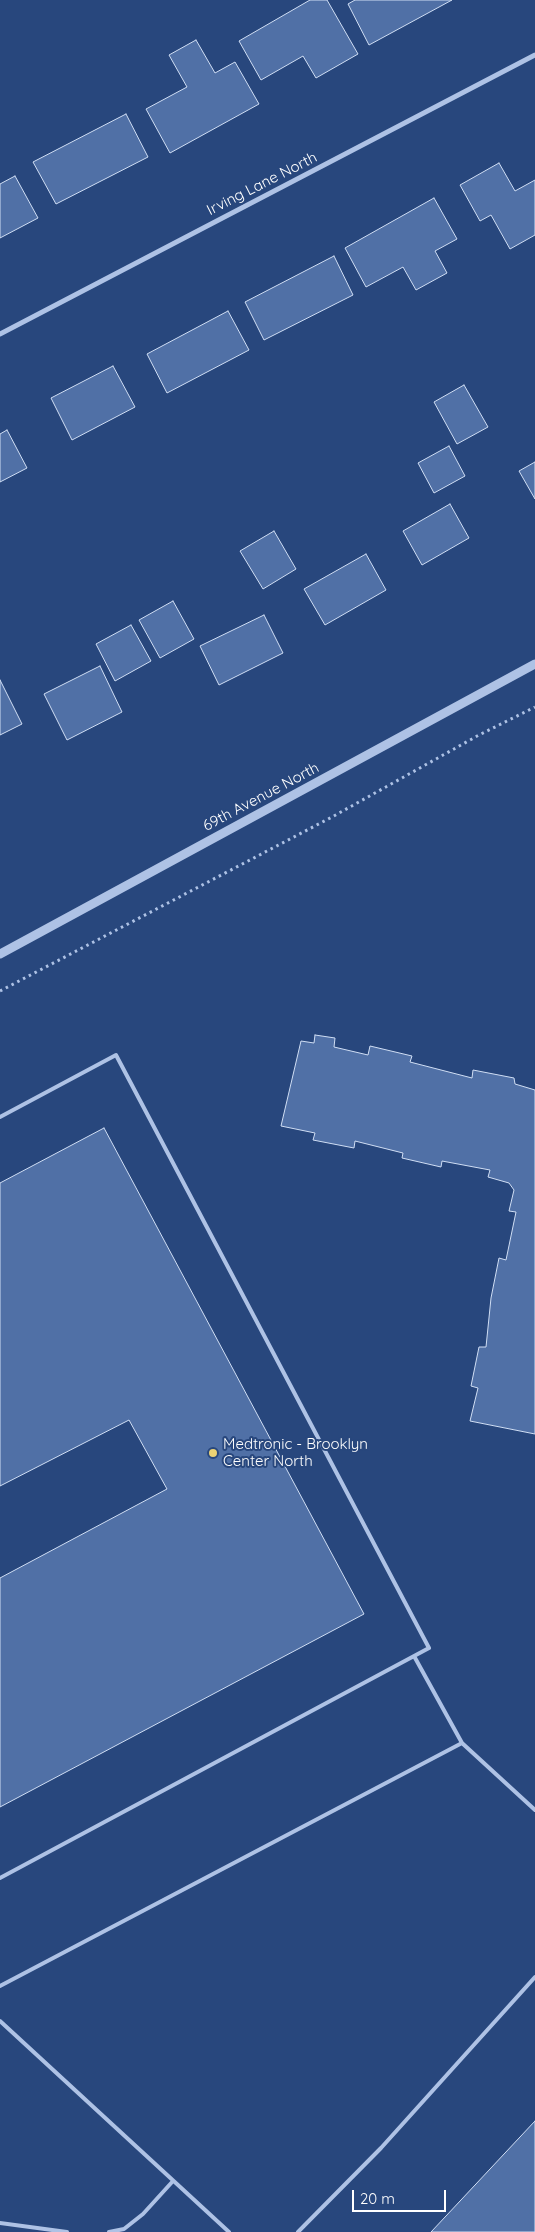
<!DOCTYPE html>
<html>
<head>
<meta charset="utf-8">
<style>
	body { margin:0 }
	#map { position:relative; width:535px; height:2232px; overflow:hidden; background:#28477d; font-family:Quicksand,sans-serif }
	canvas { display:block }
	.scale { position:absolute; left:352px; top:2190px; width:94px; height:22px; box-sizing:border-box; border:2px solid #fff; border-top:0; padding-left:6px; font-size:15px; line-height:18px; white-space:nowrap; color:#fff; -webkit-text-stroke:4px #28477d; paint-order:stroke }
</style>
</head>
<body>
<div id="map">
<canvas width="535" height="2232"></canvas>
<div class="scale">20 m</div>
</div>
<script>
const context = document.querySelector('canvas').getContext('2d');
context.lineJoin = 'round';
function fill(path, color) {
  context.fillStyle = color;
  context.fill(path, 'evenodd');
}
function toPath(rows) {
  const path = new Path2D();
  for (const r of rows) {
    path.moveTo(r[0], r[1]);
    for (let i = 2; i < r.length; i += 2) path.lineTo(r[i], r[i + 1]);
  }
  return path;
}
function strokePath(path, color, width, dash) {
  context.strokeStyle = color;
  context.lineWidth = width;
  context.lineCap = dash ? 'butt' : 'round';
  context.setLineDash(dash || []);
  context.stroke(path);
}
function label(font, color, halo, rows, align = 'center') {
  context.font = font + ' Quicksand,sans-serif';
  context.lineWidth = 4;
  context.setLineDash([]);
  context.textBaseline = 'middle';
  context.strokeStyle = halo;
  context.fillStyle = color;
  for (const [text, x, y, turn = 0] of rows) {
    context.save();
    context.translate(x, y);
    context.rotate((+turn || 0) * Math.PI / 180);
    context.textAlign = isNaN(turn) ? turn : align;
    if (halo) context.strokeText(text, 0, 0);
    context.fillText(text, 0, 0);
    context.restore();
  }
}
const building = toPath([
	[310,0,327,0,358,54,316,78,303,56,261,80,239,41,310,0],
	[355,0,452,0,369,45,348,4,355,0],
	[196,40,215,73,235,62,259,104,170,153,146,109,187,87,169,55,196,40],
	[126,114,148,157,56,204,33,162,126,114],
	[499,163,515,191,535,180,535,235,510,249,491,215,480,221,460,185,499,163],
	[15,176,38,218,0,238,0,184,15,176],
	[434,198,457,239,435,251,447,273,416,290,403,267,366,287,345,248,434,198],
	[334,256,353,295,264,340,245,302,334,256],
	[228,311,249,350,167,393,147,354,228,311],
	[113,366,135,407,72,440,51,398,113,366],
	[464,385,488,427,457,444,434,402,464,385],
	[7,430,27,468,0,482,0,434,7,430],
	[449,446,465,476,434,493,418,463,449,446],
	[535,462,535,499,519,471,535,462],
	[450,504,469,538,422,565,403,531,450,504],
	[274,531,296,569,263,589,240,551,274,531],
	[366,554,386,590,325,625,304,589,366,554],
	[173,601,194,639,160,658,139,620,173,601],
	[264,615,283,653,219,685,200,646,264,615],
	[131,625,151,661,115,681,96,644,131,625],
	[100,666,122,712,67,740,44,694,100,666],
	[0,680,22,724,0,735,0,680],
	[315,1035,335,1038,334,1047,368,1055,370,1046,412,1056,410,1062,472,1078,473,1070,514,1078,515,1084,535,1090,535,1434,470,1421,478,1388,471,1386,479,1347,486,1347,491,1298,499,1258,506,1260,516,1212,509,1211,514,1190,509,1183,488,1177,490,1170,442,1161,441,1167,402,1158,403,1153,355,1141,354,1148,313,1140,315,1133,281,1126,301,1041,314,1043,315,1035],
	[104,1128,364,1614,0,1807,0,1578,167,1489,129,1420,0,1486,0,1183,104,1128],
	[535,2121,535,2232,431,2232,535,2121]
]);
fill(building, '#5070a6');
strokePath(building, '#d0def4', 1);
strokePath(toPath([
	[0,991,332,817,479,735,535,707]
]), '#aec2e5', 3, [2.5, 4]);
strokePath(toPath([
	[0,1117,116,1055,429,1648,0,1878],
	[414,1656,462,1743],
	[0,1986,462,1743,535,1810],
	[0,2021,229,2232],
	[0,2223,67,2232],
	[109,2232,124,2229,143,2214,173,2181],
	[298,2232,381,2148,535,1977]
]), '#aec2e5', 4);
strokePath(toPath([
	[0,334,535,55]
]), '#aec2e5', 5);
strokePath(toPath([
	[0,954,535,664]
]), '#aec2e5', 9);
for (const [x, y, r, color] of [
	[213,1453,5,"#ecd274"]
]) {
  const dot = new Path2D();
  dot.arc(x, y, r, 0, 2 * Math.PI);
  context.fillStyle = color;
  context.fill(dot);
  strokePath(dot, '#28477d', 2);
}
label('15px', '#fff', '#28477d', [
	["Irving Lane North",262,184,-27],
	["69th Avenue North",261,797,-28]
]);
label('15px', '#fff', '#28477d', [
	["Medtronic - Brooklyn",223,1444],
	["Center North",223,1461]
], 'left');
</script>
</body>
</html>
